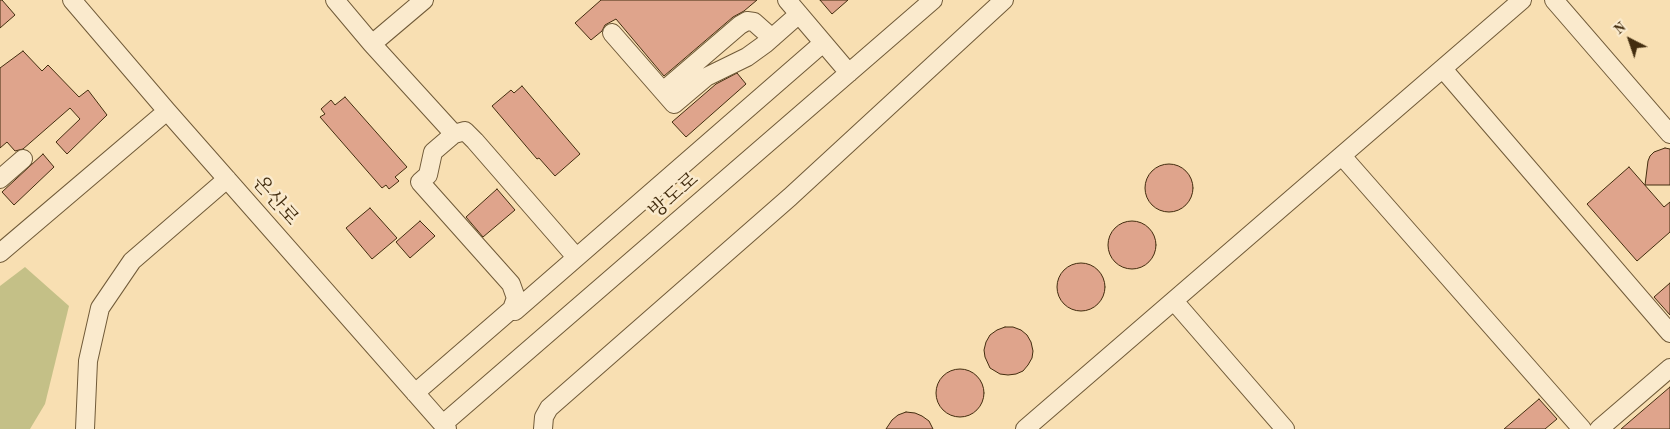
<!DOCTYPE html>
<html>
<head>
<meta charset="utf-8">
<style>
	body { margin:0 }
	#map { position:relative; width:1670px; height:429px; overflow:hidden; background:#f8dfb2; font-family:"Old Standard TT",serif }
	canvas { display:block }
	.north { position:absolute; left:1605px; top:15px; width:50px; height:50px; -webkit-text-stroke:4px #faeacd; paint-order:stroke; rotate:319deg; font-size:14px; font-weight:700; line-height:20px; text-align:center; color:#432d0f }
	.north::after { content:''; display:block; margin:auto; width:18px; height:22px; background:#432d0f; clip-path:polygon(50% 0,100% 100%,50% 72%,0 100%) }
</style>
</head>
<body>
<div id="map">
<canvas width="1670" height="429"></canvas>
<div class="north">N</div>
</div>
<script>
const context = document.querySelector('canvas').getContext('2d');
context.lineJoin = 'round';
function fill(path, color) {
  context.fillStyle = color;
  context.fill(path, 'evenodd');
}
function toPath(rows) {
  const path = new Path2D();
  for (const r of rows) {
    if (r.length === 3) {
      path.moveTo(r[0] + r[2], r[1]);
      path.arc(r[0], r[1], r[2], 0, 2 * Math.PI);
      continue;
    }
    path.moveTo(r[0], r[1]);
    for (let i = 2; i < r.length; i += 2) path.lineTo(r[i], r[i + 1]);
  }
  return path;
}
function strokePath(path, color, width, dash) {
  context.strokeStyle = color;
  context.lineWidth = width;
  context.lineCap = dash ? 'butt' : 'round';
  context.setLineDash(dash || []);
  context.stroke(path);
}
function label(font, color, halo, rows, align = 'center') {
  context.font = font + ' "Old Standard TT","Noto Serif KR",serif';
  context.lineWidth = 5;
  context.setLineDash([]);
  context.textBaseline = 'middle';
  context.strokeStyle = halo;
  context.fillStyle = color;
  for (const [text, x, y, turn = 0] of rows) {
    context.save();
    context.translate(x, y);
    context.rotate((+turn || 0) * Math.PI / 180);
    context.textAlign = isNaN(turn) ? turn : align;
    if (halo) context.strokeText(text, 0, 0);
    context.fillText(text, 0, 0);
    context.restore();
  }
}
fill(toPath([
	[25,267,69,306,45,404,30,429,0,429,0,286]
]), '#c4c087');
const building = toPath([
	[0,0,2,0,15,15,0,28,0,0],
	[601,0,757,0,744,11,733,17,664,76,616,19,605,25,602,31,591,40,575,23,601,0],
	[820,0,848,0,832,14,820,0],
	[23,51,42,71,48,65,79,97,88,90,107,115,67,154,56,142,80,119,70,108,23,149,15,151,7,142,0,148,0,68,23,51],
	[737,73,746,84,686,137,672,122,716,84,737,73],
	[522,86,580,154,555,176,539,158,537,159,492,106,511,90,514,93,522,86],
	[345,97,407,167,395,177,399,181,389,189,386,185,382,188,320,117,325,114,321,109,331,100,335,105,345,97],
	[1665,148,1670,149,1670,185,1645,185,1648,161,1650,156,1654,152,1665,148],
	[43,154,54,167,14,205,2,192,43,154],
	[1169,188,24],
	[1629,167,1664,207,1670,202,1670,232,1637,261,1587,204,1629,167],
	[497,189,515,210,483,237,466,217,497,189],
	[370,208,397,238,372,259,346,228,370,208],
	[1132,245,24],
	[420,221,435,236,410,258,396,242,420,221],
	[1081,287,24],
	[1670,283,1670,315,1654,297,1670,283],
	[1005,327,1013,327,1021,330,1027,335,1031,342,1033,351,1032,358,1028,365,1023,371,1016,374,1008,375,1000,374,990,368,985,357,984,350,986,342,990,335,997,330,1005,327],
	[960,393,24],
	[1670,387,1670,429,1621,429,1670,387],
	[1539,399,1557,419,1545,429,1504,429,1539,399],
	[906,412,915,413,922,416,929,421,933,429,886,429,892,420,898,415,906,412]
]);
fill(building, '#dfa48c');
strokePath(building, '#432d0f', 1);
const minor = toPath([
	[72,0,167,111,447,429],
	[335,0,372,44,424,0],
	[787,0,849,73],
	[1554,0,1670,134],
	[612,33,674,104,706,77,747,57,765,44,799,14],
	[372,44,454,134,433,152,428,175,420,182,511,284,516,298,512,309,415,393],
	[1443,69,1670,333],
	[663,91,740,25,747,21,754,22,772,38],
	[454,134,465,131,475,141,576,257],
	[1342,156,1582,429],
	[0,179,23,159],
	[0,253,167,111],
	[1174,301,1285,429],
	[512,309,515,311,823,43],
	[443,424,933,0],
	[85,429,88,361,100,308,132,261,227,179],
	[543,429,544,417,549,408,790,197,1004,0],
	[1025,429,1522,0],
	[1599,429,1670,368]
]);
strokePath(minor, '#705a38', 20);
strokePath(minor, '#faeacd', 18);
label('20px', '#432d0f', '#faeacd', [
	["방도로",674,196,-41],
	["온산로",275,201,49]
]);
</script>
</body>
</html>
